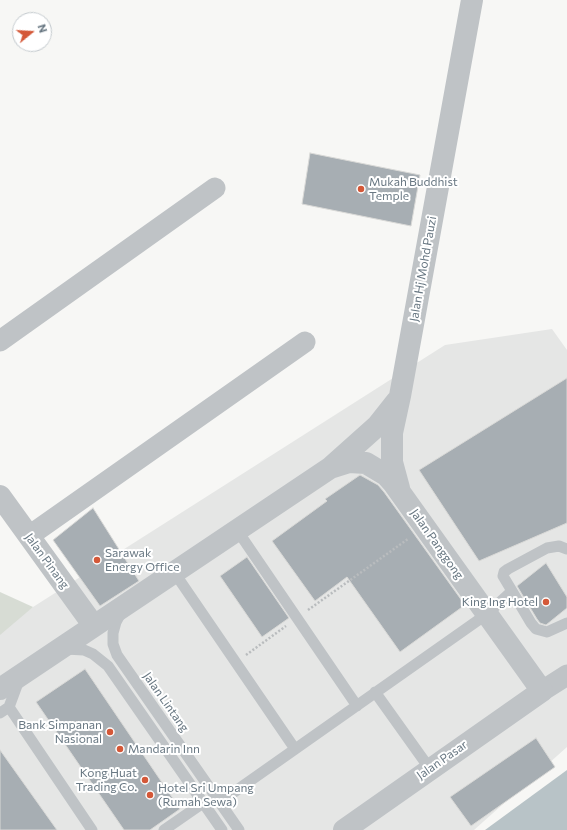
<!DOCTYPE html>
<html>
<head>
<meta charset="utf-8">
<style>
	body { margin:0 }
	#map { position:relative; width:567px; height:830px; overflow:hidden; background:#f7f7f5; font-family:Commissioner,sans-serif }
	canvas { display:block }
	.north { position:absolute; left:12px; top:12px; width:40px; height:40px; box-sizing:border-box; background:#fff; border:1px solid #c3c9cd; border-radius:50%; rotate:72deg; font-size:11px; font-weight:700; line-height:16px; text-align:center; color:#697883 }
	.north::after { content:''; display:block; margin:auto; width:14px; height:18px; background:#d45838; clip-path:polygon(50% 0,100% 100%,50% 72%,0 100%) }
</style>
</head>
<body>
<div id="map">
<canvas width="567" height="830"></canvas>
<div class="north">N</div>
</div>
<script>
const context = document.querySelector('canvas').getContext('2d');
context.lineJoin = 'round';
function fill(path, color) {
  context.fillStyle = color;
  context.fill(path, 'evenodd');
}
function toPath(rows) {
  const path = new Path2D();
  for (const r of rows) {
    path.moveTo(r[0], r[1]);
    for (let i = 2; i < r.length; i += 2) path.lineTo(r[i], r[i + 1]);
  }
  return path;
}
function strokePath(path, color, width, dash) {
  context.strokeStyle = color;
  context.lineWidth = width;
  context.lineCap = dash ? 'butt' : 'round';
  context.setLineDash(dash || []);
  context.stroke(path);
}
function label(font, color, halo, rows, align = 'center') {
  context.font = font + ' Commissioner,sans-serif';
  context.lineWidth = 4;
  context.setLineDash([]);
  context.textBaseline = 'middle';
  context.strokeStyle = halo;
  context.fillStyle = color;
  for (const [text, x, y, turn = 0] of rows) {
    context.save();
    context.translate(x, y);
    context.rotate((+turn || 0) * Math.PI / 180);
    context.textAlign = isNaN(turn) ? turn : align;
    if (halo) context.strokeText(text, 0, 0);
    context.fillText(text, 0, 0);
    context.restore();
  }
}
fill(toPath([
	[552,329,567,350,567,747,474,830,0,830,0,628,445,345]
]), '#e5e6e5');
fill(toPath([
	[0,592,33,607,0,635]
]), '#d7dcd4');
fill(toPath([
	[567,770,567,830,485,830]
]), '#b8c3c7');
const building = toPath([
	[310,153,420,175,411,226,302,204,310,153],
	[567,378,567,523,479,561,419,470,567,378],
	[360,475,378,485,384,492,465,605,400,652,347,577,315,601,272,541,327,501,325,499,360,475],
	[93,508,139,581,100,606,53,540,93,508],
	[247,557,289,618,262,637,220,576,247,557],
	[546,563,567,597,567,608,546,625,540,623,537,619,517,586,546,563],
	[85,669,180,809,150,830,124,830,36,702,85,669],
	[536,738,555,767,471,826,450,797,536,738],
	[0,750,57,830,0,830,0,750]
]);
fill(building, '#a7aeb3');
strokePath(building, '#d9d9d7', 1);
strokePath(toPath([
	[308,610,408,539],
	[246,655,286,626]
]), '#b9bcbe', 2.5, [2, 2]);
strokePath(toPath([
	[237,530,357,706],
	[174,572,295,749],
	[512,591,531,623,536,629,547,632,567,623],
	[122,611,116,622,113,633,113,644,117,655,239,830],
	[65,649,84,650,93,654,108,666,222,830],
	[19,680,9,707,92,830],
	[375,692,430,769],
	[0,713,9,707],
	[220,802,487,614,512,591,503,576,504,572,508,569,547,548,559,546,567,549],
	[164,830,203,803]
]), '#bfc3c6', 11);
strokePath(toPath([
	[0,341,215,188],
	[29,536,305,342],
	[542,691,567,675]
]), '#bfc3c6', 21);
strokePath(toPath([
	[330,468,349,462,366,463,386,475,394,484,542,691,344,830],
	[399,488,392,462,392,433,400,396,472,0],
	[0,496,94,626],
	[0,689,330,468,377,426,396,402]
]), '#bfc3c6', 22);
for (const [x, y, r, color] of [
	[361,189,4,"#d45838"],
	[97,560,4,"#d45838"],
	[546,602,4,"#d45838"],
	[110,732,4,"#d45838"],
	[120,749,4,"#d45838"],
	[145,780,4,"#d45838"],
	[150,795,4,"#d45838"]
]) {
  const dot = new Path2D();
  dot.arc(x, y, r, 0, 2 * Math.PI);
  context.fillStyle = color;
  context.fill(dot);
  strokePath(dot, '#fff', 1.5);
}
label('12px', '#697883', '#fff', [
	["Mukah Buddhist",369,182],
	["Temple",369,196],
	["Sarawak",105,553],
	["Energy Office",105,567],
	["King Ing Hotel",538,602,"right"],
	["Bank Simpanan",102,725,"right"],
	["Nasional",102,739,"right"],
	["Mandarin Inn",128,749],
	["Kong Huat",137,773,"right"],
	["Trading Co.",137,787,"right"],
	["Hotel Sri Umpang",158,788],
	["(Rumah Sewa)",158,802]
], 'left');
label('12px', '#697883', '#fff', [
	["Jalan Hj Mohd Pauzi",423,269,-80],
	["Jalan Panggong",437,544,55],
	["Jalan Pinang",47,561,54],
	["Jalan Lintang",166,702,55],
	["Jalan Pasar",442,760,-35]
]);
</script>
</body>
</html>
